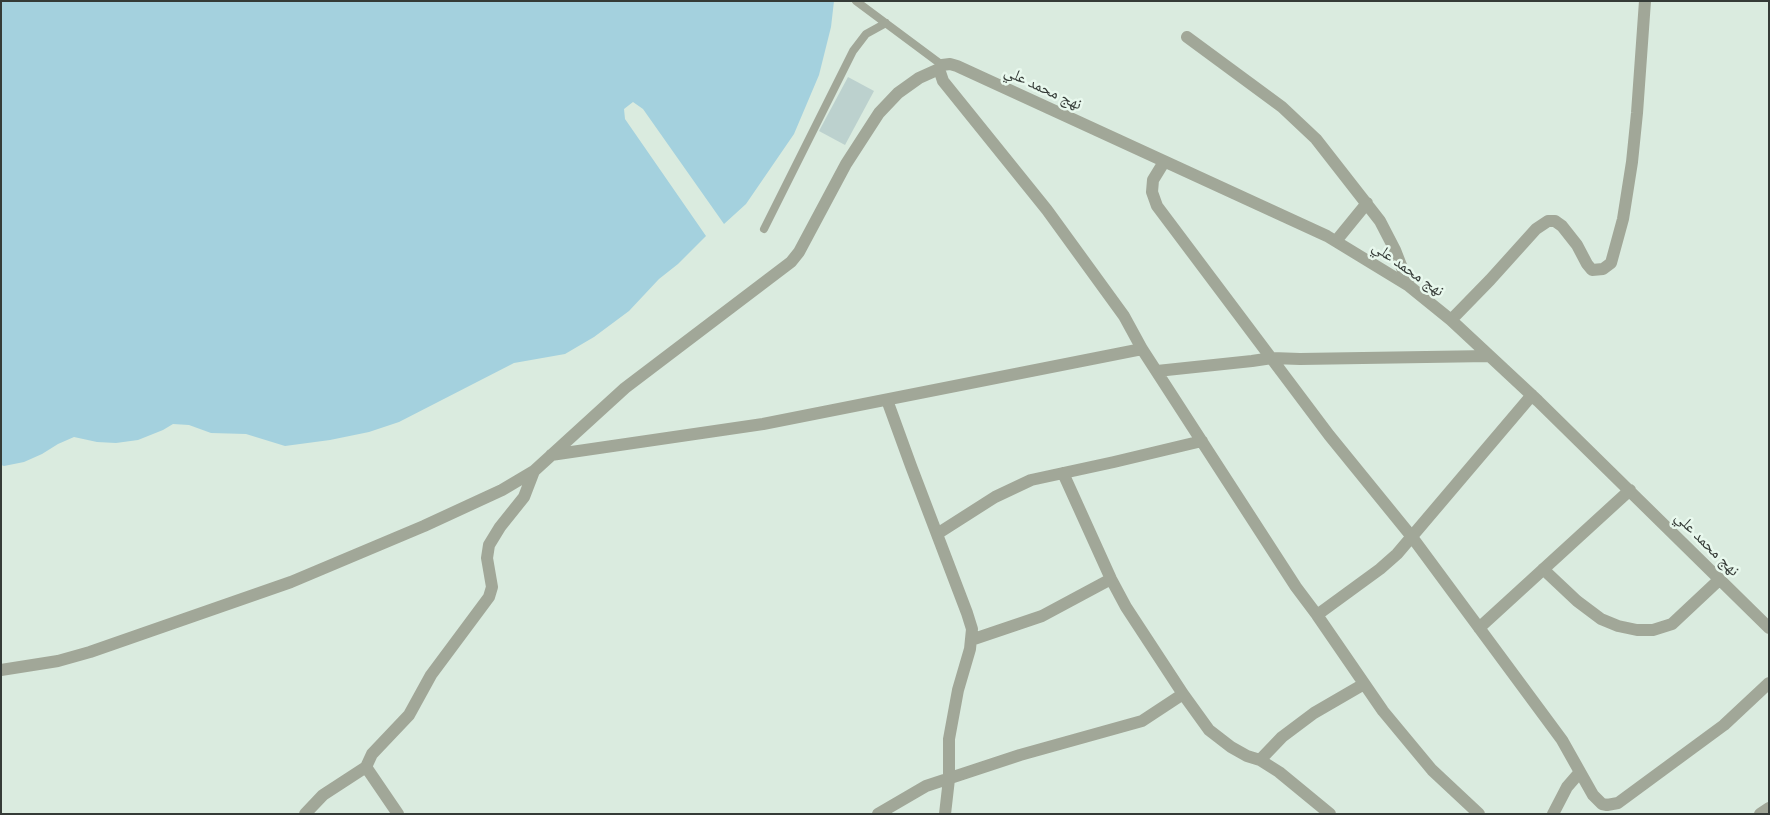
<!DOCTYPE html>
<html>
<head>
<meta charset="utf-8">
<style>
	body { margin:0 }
	#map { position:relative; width:1770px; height:815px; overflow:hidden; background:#daebdf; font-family:"Zilla Slab",serif }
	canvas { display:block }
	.frame { position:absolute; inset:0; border:2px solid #353b37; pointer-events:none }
</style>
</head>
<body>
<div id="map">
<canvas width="1770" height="815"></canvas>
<div class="frame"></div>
</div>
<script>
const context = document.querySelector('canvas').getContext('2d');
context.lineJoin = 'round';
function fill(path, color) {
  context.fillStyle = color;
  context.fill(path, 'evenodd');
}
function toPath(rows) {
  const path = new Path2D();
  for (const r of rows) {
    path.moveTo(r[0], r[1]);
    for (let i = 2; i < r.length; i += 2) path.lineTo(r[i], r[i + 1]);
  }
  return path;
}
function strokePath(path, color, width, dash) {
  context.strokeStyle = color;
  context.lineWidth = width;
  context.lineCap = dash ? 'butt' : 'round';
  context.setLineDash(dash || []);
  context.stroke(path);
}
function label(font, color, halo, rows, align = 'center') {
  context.font = font + ' "Zilla Slab","Noto Naskh Arabic",serif';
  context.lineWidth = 5;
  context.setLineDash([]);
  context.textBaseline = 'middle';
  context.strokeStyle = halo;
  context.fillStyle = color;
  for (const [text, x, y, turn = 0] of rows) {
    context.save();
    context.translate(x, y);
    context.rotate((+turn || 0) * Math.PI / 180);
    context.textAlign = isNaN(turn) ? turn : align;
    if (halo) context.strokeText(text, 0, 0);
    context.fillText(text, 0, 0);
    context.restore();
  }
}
fill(toPath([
	[1,1,834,1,831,27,819,75,794,134,746,204,724,224,643,109,633,102,624,109,625,119,706,236,678,264,659,279,629,311,594,337,565,354,514,363,399,422,369,432,330,440,285,446,246,434,211,433,189,425,173,424,163,430,138,440,116,443,97,442,74,437,58,444,42,454,24,462,4,466,1,465]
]), '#a4d1de');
fill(toPath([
	[848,77,874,91,845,145,819,131]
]), '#bcd1ce');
strokePath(toPath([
	[856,1,942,65],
	[764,229,853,51,866,34,886,23]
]), '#a1a798', 8);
strokePath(toPath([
	[1187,37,1282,107,1316,139,1380,221,1395,250,1409,286],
	[939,69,943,81,1047,210,1124,316,1142,349,1296,587,1317,615,1383,711,1432,770,1479,814],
	[1164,162,1153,180,1152,192,1157,206,1329,435,1412,537,1562,740,1580,772,1567,787,1553,814],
	[1336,241,1367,203],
	[1451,320,1490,280,1536,229,1548,221,1555,221,1562,226,1577,245,1587,264,1592,270,1603,269,1611,263,1623,219,1632,162,1637,113,1645,1],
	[1157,371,1252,361,1272,358,1300,359,1489,356],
	[887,400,911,466,967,613,972,629,970,649,958,690,949,739,949,779,945,814],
	[551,455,763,424,1142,349],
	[937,534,995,497,1031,480,1114,462,1202,441],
	[1543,569,1577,601,1601,619,1618,626,1637,630,1653,630,1672,624,1720,579],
	[1317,615,1380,569,1397,554,1532,395],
	[1479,628,1630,490],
	[971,640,1042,616,1111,579],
	[1,670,58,661,90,652,291,582,424,526,502,490,534,471,625,388,791,262,799,252,846,164,879,113,898,93,919,78,939,69,942,65,950,64,957,66,1327,236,1409,286,1451,320,1538,401,1769,628],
	[1183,694,1209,730,1231,747,1247,756,1260,760,1279,772,1330,814],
	[1260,760,1282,737,1314,713,1364,684],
	[366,767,398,814],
	[1580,772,1593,795,1602,804,1607,805,1618,803,1724,725,1769,683],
	[305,814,323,795,366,767,372,754,409,715,431,675,489,597,492,587,487,558,489,545,500,527,524,497,534,471],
	[878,814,926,786,1020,755,1142,721,1183,694,1126,607,1111,579,1063,473],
	[1760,814,1769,808]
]), '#a1a798', 12);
label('16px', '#353b37', '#e8f8ed', [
	["نهج محمد علي",1043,88,25],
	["نهج محمد علي",1408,269,35],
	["نهج محمد علي",1707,544,45]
]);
</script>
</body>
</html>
